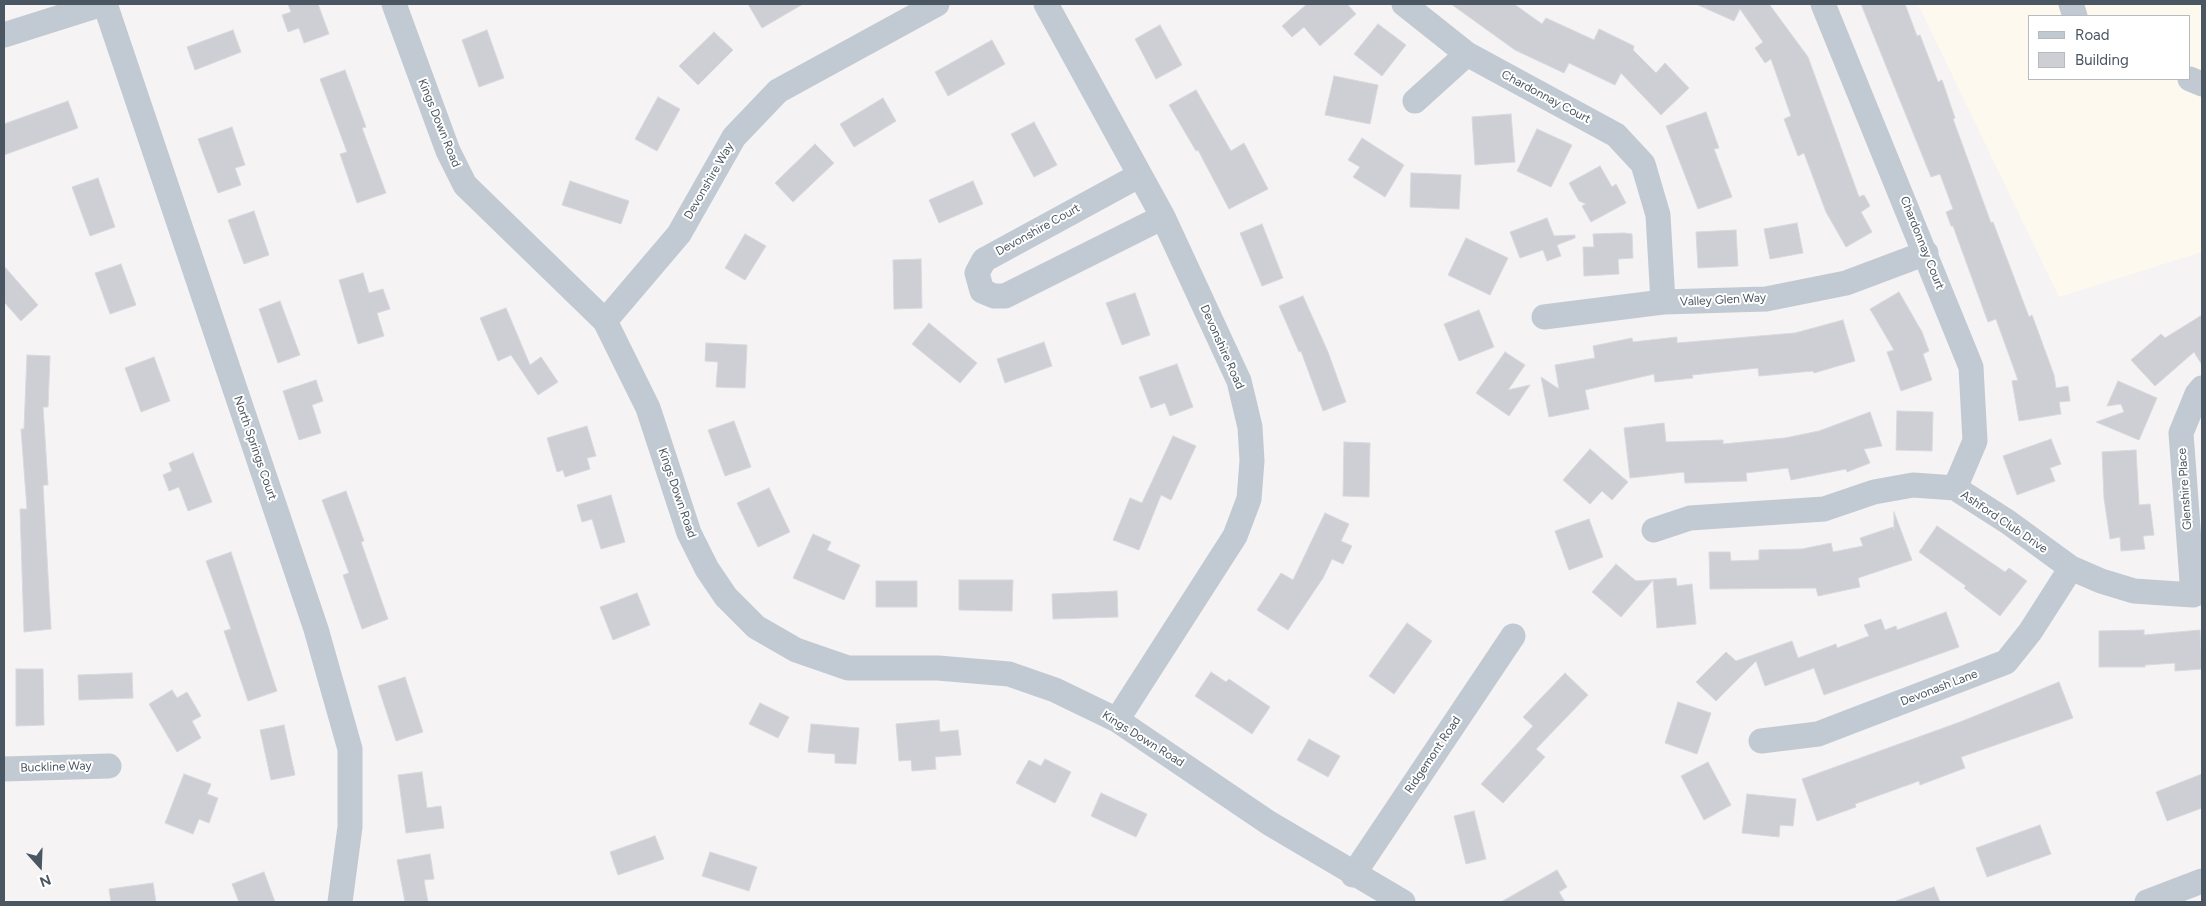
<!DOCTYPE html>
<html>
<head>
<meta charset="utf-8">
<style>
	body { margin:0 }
	#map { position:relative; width:2206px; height:906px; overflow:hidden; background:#f5f3f3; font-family:Figtree,sans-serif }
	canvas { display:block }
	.frame { position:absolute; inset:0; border:5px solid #4a5661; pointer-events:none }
	.legend { position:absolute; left:2028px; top:15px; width:162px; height:65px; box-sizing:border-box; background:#fff; border:1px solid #b7bbc0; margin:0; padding:6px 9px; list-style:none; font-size:15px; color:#4a5661 }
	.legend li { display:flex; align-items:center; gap:10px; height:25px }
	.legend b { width:25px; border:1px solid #b7bbc0 }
	.north { position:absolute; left:15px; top:841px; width:50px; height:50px; -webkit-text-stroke:4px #fff; paint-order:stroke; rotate:160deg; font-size:14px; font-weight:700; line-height:20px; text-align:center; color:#4a5661 }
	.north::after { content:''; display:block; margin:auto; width:18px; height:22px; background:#4a5661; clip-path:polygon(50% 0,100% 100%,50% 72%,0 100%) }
</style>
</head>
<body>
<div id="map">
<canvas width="2206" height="906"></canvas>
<div class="frame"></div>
<ul class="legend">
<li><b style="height:6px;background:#c1cad2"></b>Road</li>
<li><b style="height:14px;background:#cdcfd5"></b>Building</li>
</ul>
<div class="north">N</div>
</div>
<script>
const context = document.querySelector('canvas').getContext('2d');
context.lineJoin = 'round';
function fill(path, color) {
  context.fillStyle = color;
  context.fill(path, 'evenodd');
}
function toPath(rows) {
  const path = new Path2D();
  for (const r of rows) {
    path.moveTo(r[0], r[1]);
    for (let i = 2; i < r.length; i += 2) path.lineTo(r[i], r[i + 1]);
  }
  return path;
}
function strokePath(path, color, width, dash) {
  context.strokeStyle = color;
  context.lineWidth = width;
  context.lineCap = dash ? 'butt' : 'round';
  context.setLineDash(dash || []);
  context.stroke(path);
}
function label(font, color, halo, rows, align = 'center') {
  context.font = font + ' Figtree,sans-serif';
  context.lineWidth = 4;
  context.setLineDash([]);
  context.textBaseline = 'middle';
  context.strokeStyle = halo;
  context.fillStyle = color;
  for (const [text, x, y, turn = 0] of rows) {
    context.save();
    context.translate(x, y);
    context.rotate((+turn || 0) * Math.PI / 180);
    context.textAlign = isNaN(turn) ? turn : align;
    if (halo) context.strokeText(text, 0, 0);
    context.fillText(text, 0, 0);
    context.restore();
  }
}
fill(toPath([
	[1918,4,2202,4,2202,252,2059,297],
	[2030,16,2190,16,2190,79,2030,79]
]), '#fdf9ef');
const building = toPath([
	[288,4,318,4,329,34,304,43,299,28,288,32,282,15,291,12,288,4],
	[748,4,803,4,762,28,748,4],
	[1307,4,1347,4,1356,14,1320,46,1304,27,1292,37,1282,26,1307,4],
	[1451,4,1514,4,1542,24,1546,18,1594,40,1599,29,1634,46,1633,50,1656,73,1665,63,1689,88,1661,115,1621,73,1615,85,1569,63,1564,73,1515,50,1451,4],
	[1696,4,1769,4,1808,57,1859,197,1864,195,1870,206,1861,212,1872,232,1846,247,1826,212,1804,153,1798,156,1784,119,1791,116,1771,59,1765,63,1755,48,1763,42,1740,9,1734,21,1696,4],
	[1861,4,1905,4,1917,36,1920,35,1938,82,1942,80,1955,118,1953,119,1991,223,1993,222,2029,317,2032,315,2054,375,2056,388,2068,386,2070,401,2059,402,2061,414,2019,421,2012,381,2018,380,1996,319,1988,322,1953,226,1951,226,1946,212,1953,209,1940,174,1931,177,1861,4],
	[1378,24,1406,45,1382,76,1354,54,1378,24],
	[1160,25,1182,65,1156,79,1135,39,1160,25],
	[233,30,241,52,195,70,187,47,233,30],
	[487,30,504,78,479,87,462,40,487,30],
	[714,32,733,50,698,85,679,66,714,32],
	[992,40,1005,64,948,96,935,72,992,40],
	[345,70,366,127,362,128,386,193,357,203,340,154,347,152,320,79,345,70],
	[1334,76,1378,85,1370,124,1325,115,1334,76],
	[1196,90,1231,151,1244,143,1268,189,1229,209,1198,150,1196,151,1169,105,1196,90],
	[658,97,680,109,657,151,635,139,658,97],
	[883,98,896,121,854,147,840,124,883,98],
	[68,101,78,128,4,155,4,124,68,101],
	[1706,112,1719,148,1714,149,1732,197,1698,209,1666,126,1706,112],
	[1511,114,1515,162,1475,165,1472,117,1511,114],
	[1034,122,1057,165,1034,177,1011,134,1034,122],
	[232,127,245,165,235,168,241,185,218,193,198,139,232,127],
	[1537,129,1572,145,1551,187,1517,171,1537,129],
	[1362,138,1404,165,1385,197,1353,177,1360,167,1348,160,1362,138],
	[815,144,834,163,793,202,775,183,815,144],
	[1600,166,1612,187,1616,184,1626,203,1591,222,1582,206,1586,204,1579,201,1569,183,1600,166],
	[1411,173,1461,175,1459,209,1410,207,1411,173],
	[98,178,115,227,90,236,72,187,98,178],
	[570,181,629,201,621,224,562,205,570,181],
	[973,181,983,204,939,223,929,200,973,181],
	[254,211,269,255,244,264,228,220,254,211],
	[1547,218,1554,236,1575,235,1575,238,1557,245,1561,256,1547,261,1543,250,1520,258,1510,232,1547,218],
	[1797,223,1803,253,1770,259,1764,229,1797,223],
	[1262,224,1283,278,1262,286,1240,233,1262,224],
	[1736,230,1738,266,1698,268,1696,232,1736,230],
	[1624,233,1632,234,1633,258,1618,259,1619,274,1584,276,1583,247,1594,247,1593,234,1624,233],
	[745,234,766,246,745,280,725,268,745,234],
	[1466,238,1508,258,1490,295,1448,275,1466,238],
	[921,259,922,308,894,309,893,260,921,259],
	[121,264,136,305,110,314,95,273,121,264],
	[4,266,38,305,21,321,4,302,4,266],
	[363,273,369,293,383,289,390,309,377,313,384,336,358,344,339,280,363,273],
	[1899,292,1922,332,1929,351,1923,354,1932,380,1901,391,1887,352,1894,350,1870,309,1899,292],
	[1135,293,1150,335,1122,345,1106,303,1135,293],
	[1303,296,1328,352,1346,402,1323,411,1301,351,1299,352,1279,306,1303,296],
	[280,301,300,355,278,363,259,309,280,301],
	[506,308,530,365,541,357,558,382,538,395,511,355,498,361,480,318,506,308],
	[1479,310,1494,347,1459,361,1444,324,1479,310],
	[2202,315,2202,365,2194,352,2155,386,2131,360,2161,334,2165,338,2202,315],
	[1843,320,1855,361,1814,373,1813,371,1759,376,1758,368,1692,375,1693,378,1655,382,1654,374,1585,390,1589,409,1549,417,1541,377,1559,389,1555,365,1595,358,1593,346,1632,338,1633,342,1677,337,1677,343,1795,333,1843,320],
	[929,323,977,363,960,383,912,344,929,323],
	[1044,342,1052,366,1005,383,997,359,1044,342],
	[706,343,747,345,745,388,716,387,718,362,705,361,706,343],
	[1505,352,1525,365,1508,390,1530,385,1509,416,1476,393,1505,352],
	[27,355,50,356,48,407,43,407,48,485,43,485,51,629,24,632,20,509,27,509,21,429,24,429,27,355],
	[154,357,170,401,141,412,125,368,154,357],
	[1177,364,1193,407,1170,416,1165,403,1151,408,1139,377,1177,364],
	[316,380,323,401,312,405,321,433,299,440,283,391,316,380],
	[2118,381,2157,398,2139,440,2096,422,2124,412,2121,404,2107,406,2118,381],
	[1897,411,1933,412,1932,451,1896,450,1897,411],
	[1870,412,1882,446,1864,449,1870,463,1847,472,1846,469,1791,480,1788,468,1746,473,1747,481,1685,483,1684,472,1630,478,1624,428,1664,423,1666,442,1723,440,1723,444,1785,438,1819,431,1870,412],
	[734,421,751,467,725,476,708,430,734,421],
	[587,426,596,456,587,458,590,469,565,477,563,470,557,472,547,438,587,426],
	[1173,436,1196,446,1171,500,1161,495,1139,550,1113,540,1130,498,1142,503,1173,436],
	[2051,439,2061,464,2050,468,2055,481,2017,495,2003,456,2051,439],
	[1344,442,1370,443,1369,497,1343,496,1344,442],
	[1590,449,1628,482,1612,500,1602,491,1590,504,1563,480,1590,449],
	[2136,450,2139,505,2150,504,2154,535,2143,536,2145,549,2121,551,2120,537,2110,539,2104,498,2102,452,2136,450],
	[193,453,212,502,188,511,179,487,169,491,163,475,172,471,169,463,193,453],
	[769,488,790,532,758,547,737,503,769,488],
	[346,491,364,541,361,542,388,619,362,629,343,575,349,573,322,500,346,491],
	[611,495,625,542,601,549,592,519,582,522,577,505,611,495],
	[1894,512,1912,560,1858,578,1860,587,1818,596,1816,588,1710,589,1709,552,1730,552,1731,561,1759,560,1759,550,1802,549,1831,543,1833,552,1863,546,1860,538,1893,527,1894,530,1894,512],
	[1325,513,1349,524,1341,541,1352,546,1343,564,1332,559,1323,578,1288,630,1257,610,1281,573,1293,580,1325,513],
	[1589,519,1603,557,1569,570,1555,531,1589,519],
	[1937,526,2005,572,2009,568,2027,581,2000,616,1964,588,1966,586,1919,552,1937,526],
	[813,534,831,542,827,550,860,565,844,600,793,578,813,534],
	[231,552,277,691,248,701,224,631,231,629,206,561,231,552],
	[1616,564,1636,581,1676,578,1677,586,1692,584,1696,624,1657,628,1653,580,1621,617,1592,592,1616,564],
	[959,580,1013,580,1012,611,959,610,959,580],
	[876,581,917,581,917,607,876,607,876,581],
	[1117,591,1118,617,1053,619,1052,594,1117,591],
	[637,593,650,625,613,640,600,607,637,593],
	[1946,612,1959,647,1824,695,1814,668,1765,686,1756,661,1716,701,1696,682,1726,652,1736,661,1792,641,1798,658,1836,644,1837,648,1869,636,1864,625,1881,619,1885,630,1896,626,1897,630,1946,612],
	[1407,623,1432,641,1394,694,1369,676,1407,623],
	[2144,630,2144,635,2200,630,2202,669,2175,671,2175,663,2145,665,2145,667,2099,667,2099,631,2144,630],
	[16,669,43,669,44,725,16,726,16,669],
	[1211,672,1226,682,1229,679,1270,707,1252,734,1195,696,1211,672],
	[132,673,133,698,79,700,78,675,132,673],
	[1565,673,1588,695,1536,749,1545,757,1503,803,1481,784,1533,726,1523,717,1565,673],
	[405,677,423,732,396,741,378,686,405,677],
	[2059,682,2073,718,1961,757,1965,768,1920,785,1919,781,1855,804,1856,807,1817,821,1802,779,1960,722,2059,682],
	[172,690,177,698,187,692,201,716,192,721,201,738,177,752,149,704,172,690],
	[1678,702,1711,713,1697,754,1665,743,1678,702],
	[760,703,789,717,778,738,749,724,760,703],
	[939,720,940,732,958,730,961,755,935,757,936,769,912,771,911,760,899,761,896,724,939,720],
	[811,724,859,728,856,764,835,763,835,754,808,752,811,724],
	[284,725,295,775,271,780,260,730,284,725],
	[1309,739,1340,756,1328,777,1297,760,1309,739],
	[1045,759,1071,772,1055,803,1016,783,1029,760,1041,766,1045,759],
	[1708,762,1731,805,1704,820,1681,776,1708,762],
	[422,772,427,808,441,806,444,828,406,833,398,775,422,772],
	[184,774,211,784,207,794,218,798,209,823,199,819,193,834,165,823,184,774],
	[2202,774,2202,808,2167,821,2156,792,2202,774],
	[1101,793,1147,814,1136,837,1091,816,1101,793],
	[1747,794,1796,799,1793,826,1780,825,1779,837,1742,833,1747,794],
	[1474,811,1486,859,1466,864,1454,816,1474,811],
	[2040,825,2051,854,1987,877,1976,848,2040,825],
	[655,836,664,859,618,875,610,852,655,836],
	[710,852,757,867,749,891,702,876,710,852],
	[430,854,434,879,424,880,428,902,405,902,397,860,430,854],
	[1557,870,1567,887,1559,892,1565,902,1501,902,1557,870],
	[264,872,275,902,239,902,232,884,264,872],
	[153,883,156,902,111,902,109,889,153,883],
	[1934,887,1940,902,1896,902,1896,901,1934,887]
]);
fill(building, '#cdcfd5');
strokePath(building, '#d7d9de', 1);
strokePath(toPath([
	[105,4,316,629,350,749,350,827,340,902],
	[394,4,448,151,465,185,605,321,648,408,689,533,707,569,726,597,756,627,796,650,848,668,938,668,1009,674,1055,690,1117,720,1269,823,1403,902],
	[1046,4,1163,217,1239,381,1250,427,1252,461,1249,499,1235,536,1117,720],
	[1404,4,1467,54,1616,135,1643,164,1658,215,1663,302],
	[1823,4,1971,367,1975,441,1955,488],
	[2071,4,2075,16],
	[4,35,102,4],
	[2190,79,2202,84],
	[1415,101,1467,54],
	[1140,175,984,260,977,273,982,291,994,296,1005,296,1163,217],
	[1544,317,1663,302,1766,299,1846,283,1926,253],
	[605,321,679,234,734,137,778,91,937,4],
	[1654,530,1690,518,1824,509,1874,492,1913,485,1955,488,2008,522,2071,568,2101,581,2134,591,2193,595,2202,592],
	[2193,595,2181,433,2197,394,2202,388],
	[1761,741,1818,734,2006,662,2030,632,2071,568],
	[4,769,109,766],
	[1353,875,1513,636],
	[2147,902,2202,881]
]), '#c1cad2', 25);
label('12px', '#4a5661', '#fff', [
	["Chardonnay Court",1546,97,28],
	["Kings Down Road",439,123,68],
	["Devonshire Way",709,181,-60],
	["Devonshire Court",1038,230,-29],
	["Chardonnay Court",1922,243,68],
	["Valley Glen Way",1723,300,-3],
	["Devonshire Road",1222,347,66],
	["North Springs Court",255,448,71],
	["Glenshire Place",2185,489,-94],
	["Kings Down Road",677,493,71],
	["Ashford Club Drive",2004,522,34],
	["Devonash Lane",1939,688,-21],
	["Kings Down Road",1143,739,32],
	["Ridgemont Road",1433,755,-56],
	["Buckline Way",56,767,-2]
]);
</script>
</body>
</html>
